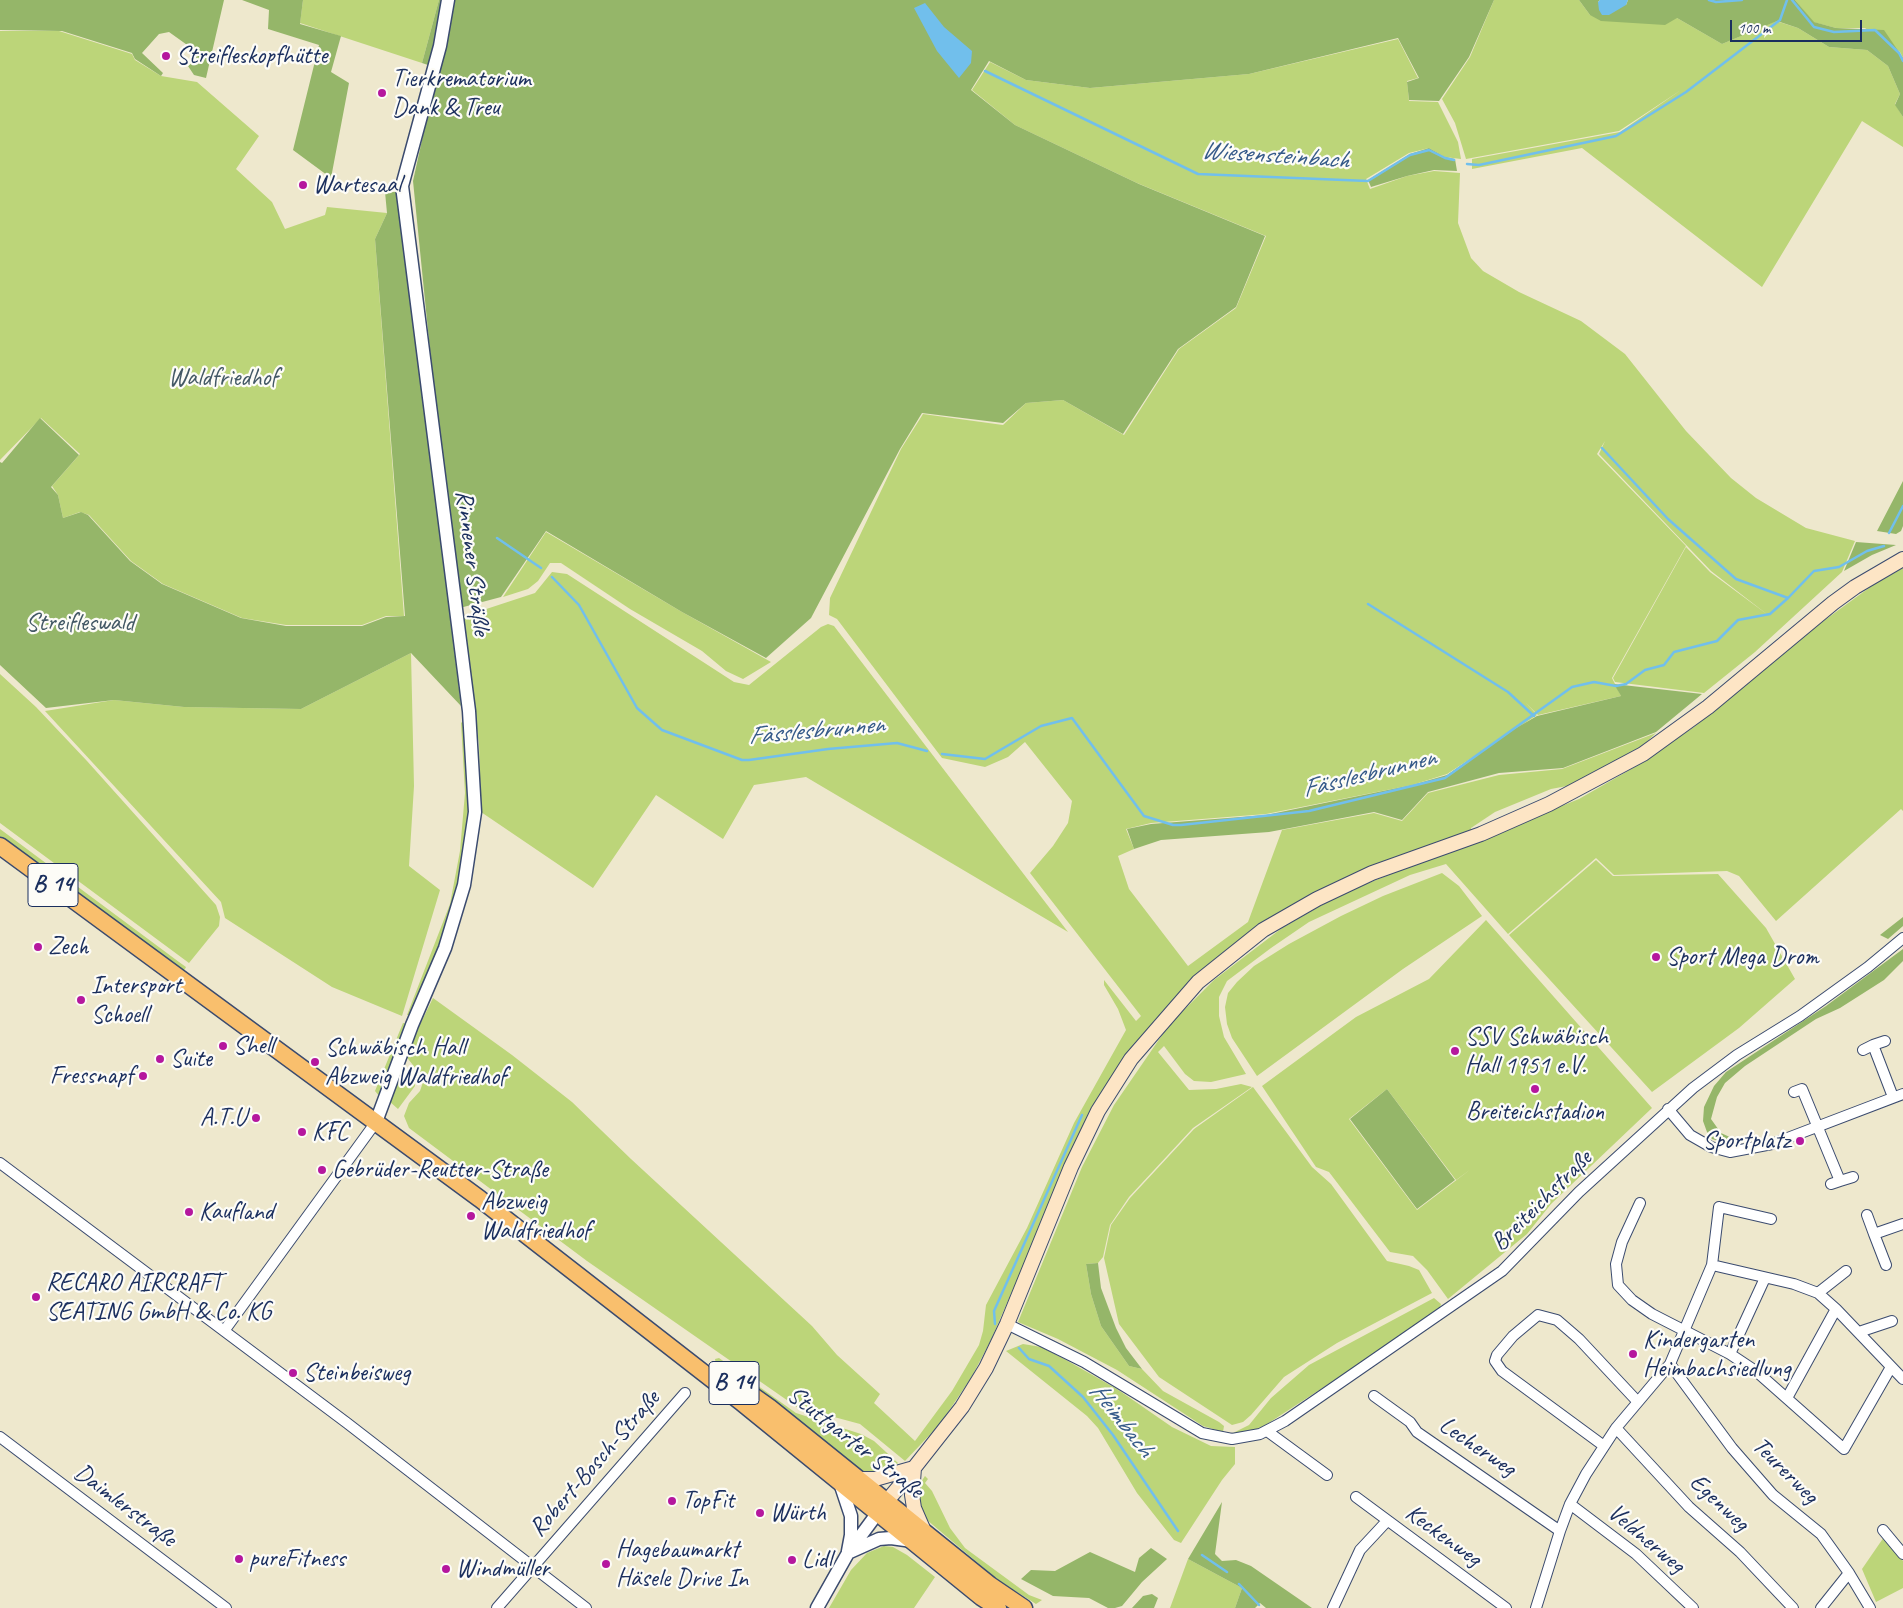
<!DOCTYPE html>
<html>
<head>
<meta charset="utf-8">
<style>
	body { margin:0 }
	#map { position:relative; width:1903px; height:1608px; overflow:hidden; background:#eee8cd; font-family:Caveat,sans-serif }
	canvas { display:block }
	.scale { position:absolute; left:1730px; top:20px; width:132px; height:22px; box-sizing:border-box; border:2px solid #1b2f5e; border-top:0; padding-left:6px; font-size:15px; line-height:18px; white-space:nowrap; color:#1b2f5e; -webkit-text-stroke:4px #fdfcf7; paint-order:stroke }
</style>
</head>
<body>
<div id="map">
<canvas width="1903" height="1608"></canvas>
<div class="scale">100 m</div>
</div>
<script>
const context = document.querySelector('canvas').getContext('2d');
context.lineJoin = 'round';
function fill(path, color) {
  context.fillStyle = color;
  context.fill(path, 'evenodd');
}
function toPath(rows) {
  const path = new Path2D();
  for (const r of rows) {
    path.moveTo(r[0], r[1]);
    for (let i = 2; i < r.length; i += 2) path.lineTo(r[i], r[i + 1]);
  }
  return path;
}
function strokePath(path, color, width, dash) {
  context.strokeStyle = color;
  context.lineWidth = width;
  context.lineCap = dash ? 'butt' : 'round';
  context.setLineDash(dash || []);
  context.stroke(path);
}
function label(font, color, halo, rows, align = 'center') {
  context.font = font + ' Caveat,sans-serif';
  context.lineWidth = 4.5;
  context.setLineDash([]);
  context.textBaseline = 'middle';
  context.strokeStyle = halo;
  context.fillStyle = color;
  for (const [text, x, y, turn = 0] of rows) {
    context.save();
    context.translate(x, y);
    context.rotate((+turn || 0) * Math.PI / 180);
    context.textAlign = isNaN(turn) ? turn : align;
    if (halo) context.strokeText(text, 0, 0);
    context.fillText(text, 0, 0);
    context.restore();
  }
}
fill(toPath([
	[303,0,439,0,422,63,300,23],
	[1494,0,1579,0,1590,15,1677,18,1722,44,1776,21,1798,28,1829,47,1867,50,1888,66,1900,94,1895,104,1903,117,1903,147,1862,121,1762,287,1582,148,1472,169,1472,159,1620,132,1681,90,1619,131,1466,159,1455,123,1442,99,1470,57],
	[1795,0,1903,0,1903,58,1900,52,1865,28,1836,28,1813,22],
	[0,31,59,31,132,54,135,60,161,76,197,82,259,136,236,169,272,202,285,229,325,215,327,207,387,213,375,239,404,616,386,616,362,625,286,625,242,618,163,584,131,561,89,515,80,512,63,518,58,495,52,486,80,454,41,418,0,460],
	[1398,39,1418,78,1407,81,1409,101,1438,102,1458,142,1461,159,1445,157,1429,148,1409,153,1366,179,1370,189,1407,176,1434,171,1460,173,1458,223,1471,258,1483,271,1519,292,1581,321,1625,354,1686,431,1731,478,1756,498,1806,528,1855,541,1842,572,1755,652,1704,693,1615,682,1613,678,1686,547,1710,572,1768,615,1711,571,1599,454,1605,441,1597,454,1686,546,1612,678,1621,696,1538,715,1526,703,1537,715,1447,774,1412,785,1266,814,1151,823,1126,829,1134,849,1118,856,1129,889,1188,966,1248,922,1282,830,1374,813,1402,821,1428,793,1499,775,1562,769,1656,733,1631,757,1583,783,1551,789,1495,812,1471,828,1471,831,1357,874,1182,991,1063,1174,990,1342,971,1378,940,1424,905,1461,860,1424,797,1407,781,1396,587,1261,409,1128,404,1116,409,1103,420,1091,424,1079,405,1055,433,998,512,1055,572,1102,631,1159,812,1326,837,1355,880,1394,874,1403,915,1441,952,1391,979,1345,983,1331,986,1305,1027,1228,1074,1123,1126,1030,1118,1009,1104,985,1104,980,1136,1021,1141,1016,1030,873,1053,846,1068,823,1072,801,1025,742,1008,757,985,767,942,758,837,619,829,615,830,598,901,449,923,414,1003,425,1026,403,1063,400,1124,435,1179,349,1236,308,1266,236,1137,183,1015,125,972,90,990,62,1026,80,1090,88,1249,74],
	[546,532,682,612,771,662,743,679,726,671,702,651,630,609,561,563,550,563,538,581,528,589,503,597],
	[1903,568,1903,811,1901,809,1776,921,1739,876,1727,871,1614,875,1596,858,1508,934,1446,864,1410,875,1309,922,1271,948,1227,981,1219,997,1219,1016,1224,1037,1246,1074,1211,1082,1194,1081,1185,1074,1164,1046,1158,1052,1189,1090,1216,1089,1241,1084,1252,1087,1193,1128,1129,1197,1110,1225,1103,1257,1098,1263,1086,1264,1091,1294,1101,1326,1129,1366,1142,1369,1163,1391,1219,1422,1224,1426,1223,1432,1203,1426,1117,1370,1058,1339,1018,1322,1082,1167,1114,1105,1169,1025,1214,980,1282,928,1341,894,1579,799,1633,768,1694,727,1818,625,1873,585],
	[552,572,567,574,734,682,749,685,821,627,828,624,834,626,1068,932,806,777,754,785,723,839,656,795,593,888,481,812,479,744,462,623,465,616,535,593],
	[411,653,414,786,409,866,440,890,402,1016,332,987,225,918,221,902,45,711,114,700,184,707,301,709],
	[0,674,36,707,87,761,216,905,220,917,219,926,189,963,0,823],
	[464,720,471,825,449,924,412,1016,407,1015,450,904,460,851,465,793,461,723],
	[0,829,179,962,186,967,185,969,181,973,0,837],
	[1596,860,1613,876,1718,874,1766,928,1795,979,1739,1028,1652,1092,1509,935],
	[1442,873,1459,886,1482,916,1403,969,1257,1076,1232,1038,1227,1024,1225,1007,1228,993,1237,982,1254,966,1289,944,1341,916,1383,896],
	[1486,920,1652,1108,1551,1204,1527,1234,1448,1299,1427,1270,1413,1256,1390,1252,1329,1172,1316,1167,1262,1086,1356,1017,1429,979],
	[1387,1089,1456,1180,1471,1169,1417,1210,1349,1119],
	[403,1023,409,1024,380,1097,375,1091],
	[400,1070,410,1072,415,1080,415,1086,398,1109,390,1102],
	[1253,1087,1312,1167,1331,1184,1387,1261,1409,1266,1419,1270,1432,1293,1337,1343,1284,1377,1251,1415,1243,1422,1232,1425,1159,1377,1119,1324,1104,1258,1111,1225,1130,1198,1194,1129],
	[1434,1298,1441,1304,1439,1312,1264,1426,1247,1433,1231,1434,1249,1425,1271,1398,1309,1365],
	[1023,1344,1041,1347,1066,1360,1117,1389,1172,1427,1211,1446,1235,1447,1235,1464,1222,1480,1181,1543,1174,1540,1137,1493,1098,1428,1087,1416,1006,1351],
	[719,1358,796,1413,861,1434,874,1441,898,1463,888,1471,867,1473,854,1466,757,1392,716,1364,715,1359],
	[925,1476,928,1479,925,1483,932,1491,950,1528,965,1548,1029,1595,1042,1600,1036,1604,998,1580,927,1520,919,1505,917,1488],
	[1884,1537,1903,1561,1903,1588,1876,1602,1862,1569],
	[884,1546,893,1547,907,1555,935,1577,914,1608,829,1608,851,1570,867,1553],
	[1188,1559,1242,1588,1235,1608,1170,1608]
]), '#bcd579');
fill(toPath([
	[0,0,224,0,206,78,194,75,188,66,196,60,197,52,169,32,159,34,142,53,163,73,161,76,135,59,132,53,62,31,0,30],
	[242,0,303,0,300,24,341,36,331,72,349,83,331,178,293,150,319,45,268,29,269,10],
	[439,0,447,0,431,66,422,63],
	[453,0,1494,0,1469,57,1439,101,1409,100,1407,82,1419,78,1398,38,1249,74,1090,88,1026,80,989,61,971,90,1015,125,1139,184,1265,236,1236,307,1178,349,1123,434,1063,400,1026,403,1003,423,922,413,900,449,811,618,766,658,682,612,546,531,501,597,456,609,413,181],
	[1579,0,1600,0,1598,2,1626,5,1628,0,1795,0,1814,22,1836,28,1884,30,1903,58,1903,117,1895,105,1900,94,1888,66,1867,50,1829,47,1798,28,1777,21,1722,44,1677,18,1665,25,1601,21,1590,15],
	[1429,148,1445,157,1455,159,1457,171,1434,170,1407,176,1371,187,1368,180,1410,154],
	[385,192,399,192,461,706,411,653,301,709,184,707,114,700,46,708,0,665,0,462,2,463,40,418,79,455,51,487,58,495,63,518,81,512,88,515,130,561,162,584,241,618,286,626,362,626,386,617,405,616,375,239,387,213],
	[1903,481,1903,526,1901,531,1896,534,1877,531],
	[1856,542,1896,545,1872,555,1844,571],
	[1614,684,1702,694,1656,732,1563,768,1499,773,1428,792,1402,820,1374,812,1269,832,1161,840,1134,849,1127,829,1151,824,1266,815,1412,785,1447,775,1511,731,1537,716,1621,696],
	[1903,917,1903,926,1888,939,1880,935],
	[1903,949,1903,961,1884,980,1840,1008,1816,1019,1745,1066,1725,1083,1717,1097,1711,1119,1721,1133,1734,1139,1719,1141,1712,1139,1707,1132,1703,1121,1704,1107,1714,1086,1726,1072,1826,1006],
	[1387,1089,1455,1180,1417,1209,1350,1119],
	[1098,1263,1101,1288,1116,1328,1126,1348,1142,1369,1129,1366,1101,1326,1091,1294,1086,1264],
	[1222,1502,1215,1554,1222,1561,1236,1560,1251,1566,1312,1608,1266,1608,1260,1603,1255,1608,1235,1608,1242,1588,1188,1559],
	[1151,1548,1167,1559,1142,1582,1122,1606,1115,1608,1108,1608,1089,1598,1053,1596,1021,1579,1031,1570,1055,1571,1090,1552,1135,1572,1139,1558],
	[1152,1594,1158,1598,1154,1608,1132,1608,1143,1596]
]), '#95b669');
fill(toPath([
	[1600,0,1628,0,1626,5,1609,15,1602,15,1599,10,1598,2],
	[925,3,944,27,972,51,971,63,959,78,937,51,914,8]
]), '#71bfec');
strokePath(toPath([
	[1709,0,1716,2,1742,0],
	[1792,0,1814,27,1834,32,1875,30,1899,53,1903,61],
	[985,71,1198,174,1368,181,1410,155,1429,150,1445,158,1454,160],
	[1467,164,1479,165,1616,136,1686,92,1780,20,1787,0],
	[1602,448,1668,519,1736,579,1788,598],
	[1889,533,1903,506],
	[497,538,541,568],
	[552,577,579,605,637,708,662,730,742,760,749,760,828,749,897,743,927,751],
	[1368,604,1508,692,1534,716],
	[942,754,985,759,1041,726,1072,718,1144,816,1173,825,1181,825,1309,811,1445,778,1572,687,1594,682,1616,686,1626,684,1645,670,1664,665,1674,652,1717,641,1738,620,1770,614,1788,598,1814,571,1839,567,1867,551,1884,546],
	[995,1324,994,1311,1082,1115],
	[1019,1348,1029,1359,1049,1366,1083,1397,1113,1435,1178,1531],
	[1202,1555,1227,1572],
	[1239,1584,1259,1605]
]), '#71bfec', 2.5);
const minor = toPath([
	[1885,1041,1873,1045,1893,1097],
	[1863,1050,1873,1045],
	[1794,1092,1802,1089,1840,1181,1831,1184],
	[1668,1109,1690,1135,1711,1147,1730,1152,1772,1144,1903,1094],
	[0,1163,347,1423,586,1608],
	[1840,1181,1853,1177],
	[1640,1203,1622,1242,1616,1264,1618,1285,1632,1300,1652,1314,1730,1354,1757,1372,1844,1449,1891,1367],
	[1867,1215,1874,1234,1903,1224],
	[1874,1234,1886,1265],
	[1712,1265,1794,1284,1818,1293,1836,1309,1903,1379],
	[1818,1293,1846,1271],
	[1007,1324,1084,1362,1202,1433,1232,1439,1260,1434,1285,1421,1502,1271,1579,1192,1693,1088,1737,1055,1800,1016,1868,967,1903,938],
	[224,1331,376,1122],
	[1859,1332,1892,1321],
	[1730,1354,1765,1278],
	[1670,1364,1732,1448,1773,1495,1821,1534,1849,1573,1870,1608],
	[1374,1396,1410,1422,1417,1432,1560,1531],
	[1787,1398,1836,1309],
	[1616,1428,1689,1507,1740,1552,1793,1608],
	[1267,1431,1327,1475],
	[0,1437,226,1608],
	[1604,1446,1502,1371,1495,1361,1497,1355,1513,1336,1538,1315,1557,1320,1579,1339,1637,1401],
	[1356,1497,1506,1608],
	[1570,1504,1636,1554,1693,1608],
	[1883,1530,1903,1554],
	[497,1608,685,1393],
	[1333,1608,1360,1550,1387,1521],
	[1536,1608,1560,1531,1570,1504,1586,1474,1616,1428,1670,1364,1712,1265,1719,1207,1771,1219],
	[1821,1608,1849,1573]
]);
const tertiary = toPath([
	[376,1122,412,1025,445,948,464,885,475,812,469,711,402,186,440,46,448,0],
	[840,1483,851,1516,851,1535,848,1551],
	[850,1552,879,1539,891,1538,912,1541],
	[817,1608,848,1553,882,1507]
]);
const secondary = toPath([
	[860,1479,875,1479,914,1468],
	[892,1495,909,1475],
	[924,1531,914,1508,912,1495,914,1468,962,1407,986,1368,1007,1324,1071,1167,1098,1111,1131,1059,1198,982,1263,930,1317,899,1372,873,1481,834,1549,804,1643,754,1708,707,1833,603,1855,587,1903,559]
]);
const primary = toPath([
	[0,846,480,1199,741,1402,981,1597,998,1608],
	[728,1378,769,1407,990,1585,1024,1608]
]);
strokePath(minor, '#3b4b6f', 12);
strokePath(tertiary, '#3b4b6f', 15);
strokePath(secondary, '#3b4b6f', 16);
strokePath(primary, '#3b4b6f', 19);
strokePath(minor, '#fff', 10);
strokePath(tertiary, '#fff', 12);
strokePath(secondary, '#fde5c5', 14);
strokePath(primary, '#f9bf6d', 16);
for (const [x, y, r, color] of [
	[166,56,5,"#b5179e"],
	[382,93,5,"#b5179e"],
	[303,185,5,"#b5179e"],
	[38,947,5,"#b5179e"],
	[1656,957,5,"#b5179e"],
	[81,1000,5,"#b5179e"],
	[223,1046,5,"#b5179e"],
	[1455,1051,5,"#b5179e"],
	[160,1059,5,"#b5179e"],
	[315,1062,5,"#b5179e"],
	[143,1076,5,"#b5179e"],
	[1535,1089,5,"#b5179e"],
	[256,1118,5,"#b5179e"],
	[302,1132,5,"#b5179e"],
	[1800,1141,5,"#b5179e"],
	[322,1170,5,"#b5179e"],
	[189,1212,5,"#b5179e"],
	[471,1216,5,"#b5179e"],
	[36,1297,5,"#b5179e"],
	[1633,1354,5,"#b5179e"],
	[293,1373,5,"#b5179e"],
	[672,1501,5,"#b5179e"],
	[760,1513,5,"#b5179e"],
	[239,1559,5,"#b5179e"],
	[792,1560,5,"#b5179e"],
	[606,1564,5,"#b5179e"],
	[446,1569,5,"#b5179e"]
]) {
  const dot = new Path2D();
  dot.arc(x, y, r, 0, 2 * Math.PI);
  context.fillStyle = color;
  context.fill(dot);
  strokePath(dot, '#fdfcf7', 2);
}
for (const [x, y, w] of [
	[53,885,50],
	[734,1383,50]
]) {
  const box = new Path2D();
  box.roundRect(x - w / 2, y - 21.5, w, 43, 4);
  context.fillStyle = '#fdfcf7';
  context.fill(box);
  strokePath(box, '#1b2f5e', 1);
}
label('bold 24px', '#1b2f5e', null, [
	["B 14",53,885],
	["B 14",734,1383]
]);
label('25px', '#1b2f5e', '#fdfcf7', [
	["Streifleskopfhütte",176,56],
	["Tierkrematorium",392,79],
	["Dank & Treu",392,108],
	["Wartesaal",313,185],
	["Zech",48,947],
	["Sport Mega Drom",1666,957],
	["Intersport",91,986],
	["Schoell",91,1015],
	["SSV Schwäbisch",1465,1037],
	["Hall 1951 e.V.",1465,1066],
	["Shell",233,1046],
	["Schwäbisch Hall",325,1048],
	["Abzweig Waldfriedhof",325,1077],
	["Suite",170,1059],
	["Fressnapf",133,1076,"right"],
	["Breiteichstadion",1535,1112,"center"],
	["A.T.U",246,1118,"right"],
	["KFC",312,1132],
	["Sportplatz",1790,1141,"right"],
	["Gebrüder-Reutter-Straße",332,1170],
	["Abzweig",481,1202],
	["Waldfriedhof",481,1231],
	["Kaufland",199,1212],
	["RECARO AIRCRAFT",46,1283],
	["SEATING GmbH & Co. KG",46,1312],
	["Kindergarten",1643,1340],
	["Heimbachsiedlung",1643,1369],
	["Steinbeisweg",303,1373],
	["TopFit",682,1501],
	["Würth",770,1513],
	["Hagebaumarkt",616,1550],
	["Häsele Drive In",616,1579],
	["pureFitness",249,1559],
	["Lidl",802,1560],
	["Windmüller",456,1569]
], 'left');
label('25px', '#435865', '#fdfcf7', [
	["Waldfriedhof",223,378],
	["Streifleswald",80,623]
]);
label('25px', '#1b2f5e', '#fdfcf7', [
	["Rinnener Sträßle",472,563,83],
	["Breiteichstraße",1542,1201,-45],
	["Stuttgarter Straße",855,1443,38],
	["Lecherweg",1477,1447,34],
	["Robert-Bosch-Straße",595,1464,-49],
	["Teurerweg",1785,1471,45],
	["Egenweg",1719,1503,43],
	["Daimlerstraße",125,1506,37],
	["Keckenweg",1443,1536,36],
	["Veldnerweg",1646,1539,40]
]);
label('italic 26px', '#355a89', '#fdfcf7', [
	["Wiesensteinbach",1275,156,4],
	["Fässlesbrunnen",816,731,-5],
	["Fässlesbrunnen",1369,774,-14],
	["Heimbach",1121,1420,52]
]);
</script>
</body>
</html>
